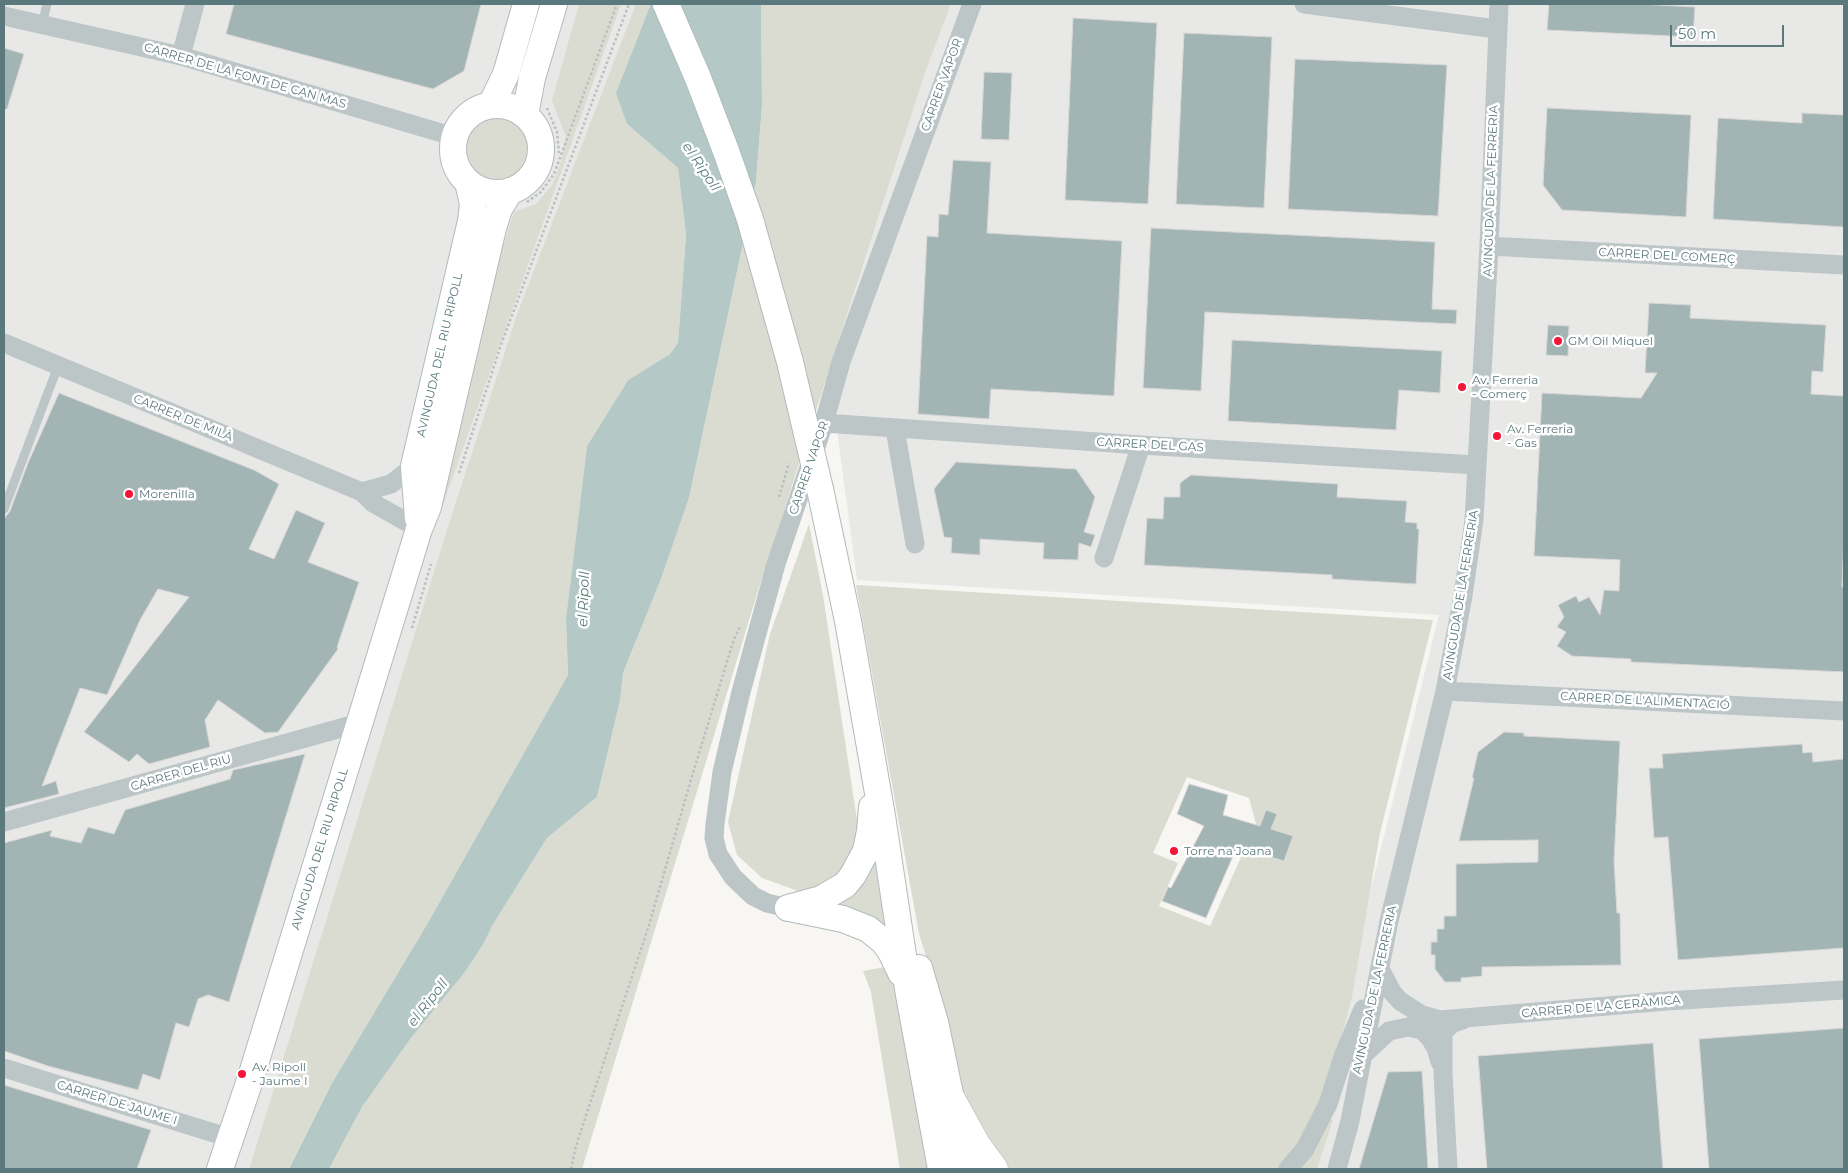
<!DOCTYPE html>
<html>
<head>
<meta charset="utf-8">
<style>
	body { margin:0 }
	#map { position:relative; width:1848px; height:1173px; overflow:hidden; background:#f7f6f3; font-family:Montserrat,sans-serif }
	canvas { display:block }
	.frame { position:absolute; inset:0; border:5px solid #5b797c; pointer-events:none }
	.scale { position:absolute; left:1670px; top:25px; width:114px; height:22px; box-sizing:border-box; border:2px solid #5b797c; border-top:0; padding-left:6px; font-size:15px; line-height:18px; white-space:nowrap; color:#5b797c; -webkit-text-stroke:4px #fff; paint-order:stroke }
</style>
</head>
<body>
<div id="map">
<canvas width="1848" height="1173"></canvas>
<div class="frame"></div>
<div class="scale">50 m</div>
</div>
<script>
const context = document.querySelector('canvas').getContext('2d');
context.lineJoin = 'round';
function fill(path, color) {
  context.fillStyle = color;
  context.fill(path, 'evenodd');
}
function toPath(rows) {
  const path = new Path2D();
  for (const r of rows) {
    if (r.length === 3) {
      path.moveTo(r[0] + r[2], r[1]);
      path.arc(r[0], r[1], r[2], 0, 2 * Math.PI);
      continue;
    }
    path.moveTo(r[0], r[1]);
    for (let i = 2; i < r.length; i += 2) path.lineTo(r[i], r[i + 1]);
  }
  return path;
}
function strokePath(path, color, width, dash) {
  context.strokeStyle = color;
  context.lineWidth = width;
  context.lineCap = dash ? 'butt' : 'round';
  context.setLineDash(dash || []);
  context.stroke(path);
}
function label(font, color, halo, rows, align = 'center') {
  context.font = font + ' Montserrat,sans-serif';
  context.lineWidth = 5;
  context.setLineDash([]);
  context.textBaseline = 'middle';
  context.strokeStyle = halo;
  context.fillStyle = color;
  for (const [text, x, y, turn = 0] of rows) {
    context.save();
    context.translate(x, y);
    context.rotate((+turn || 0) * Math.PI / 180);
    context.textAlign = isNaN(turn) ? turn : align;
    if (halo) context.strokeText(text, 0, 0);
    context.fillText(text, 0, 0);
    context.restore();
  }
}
fill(toPath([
	[4,4,634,4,636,6,517,314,448,526,249,1169,4,1169],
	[951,4,1844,4,1844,1169,1266,1169,1349,977,1439,615,857,580,829,371,925,73]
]), '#e8e8e7');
fill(toPath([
	[579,4,621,4,435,527,496,267,514,212,536,204,552,185,560,165,566,137,552,101],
	[636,4,651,4,627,124,678,168,686,235,678,343,670,354,628,380,587,446,566,618,568,675,426,926,332,1083,289,1169,249,1169,448,526,517,314],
	[761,4,951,4,925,73,758,591,582,1169,329,1169,362,1107,411,1038,465,972,484,943,492,926,547,838,597,797,620,701,623,673,661,579,689,498,756,182,762,105],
	[498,151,33],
	[809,524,823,595,858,827,859,853,841,874,809,895,762,878,737,855,728,822,770,634],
	[856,585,1433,620,1380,833,1352,997,1333,1070,1301,1144,1277,1169,1007,1169,1002,1164,962,1093,945,1015,919,934],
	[1187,777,1249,798,1256,824,1210,926,1159,906,1178,863,1153,853],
	[874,852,892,936,862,912,830,908],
	[890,966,898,992,930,1169,900,1169,871,992,863,971],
	[1329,1119,1333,1120,1317,1169,1297,1169]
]), '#dadcd2');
fill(toPath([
	[651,4,761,4,762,105,756,182,689,498,661,579,623,673,620,701,597,797,547,838,492,926,484,943,465,972,411,1038,362,1107,329,1169,289,1169,332,1083,426,926,568,675,566,618,587,446,628,380,670,354,678,343,686,235,678,168,627,124,616,93]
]), '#b4c8c6');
const building = toPath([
	[234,4,481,4,464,71,433,89,226,34,234,4],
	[1549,4,1638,4,1695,7,1693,37,1547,30,1549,4],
	[1073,18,1157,23,1148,204,1065,200,1073,18],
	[1184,33,1272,37,1264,208,1176,204,1184,33],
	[4,48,24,54,7,109,4,109,4,48],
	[1295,59,1447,65,1438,216,1288,209,1295,59],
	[984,72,1012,73,1009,140,981,139,984,72],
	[1547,108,1691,115,1686,217,1562,210,1543,185,1547,108],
	[1802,113,1844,115,1844,227,1713,219,1718,118,1802,123,1802,113],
	[953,160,991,162,987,233,1122,241,1114,396,991,389,989,419,918,414,927,236,938,237,939,214,948,215,953,160],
	[1151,228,1435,242,1432,309,1457,310,1456,324,1205,312,1201,391,1143,388,1151,228],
	[1649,303,1691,305,1690,318,1826,325,1823,372,1812,371,1811,394,1844,396,1844,536,1842,587,1844,587,1844,672,1631,662,1631,659,1572,656,1557,646,1566,632,1557,627,1564,617,1558,605,1576,596,1579,602,1589,597,1600,615,1604,590,1619,591,1620,560,1534,556,1542,393,1641,398,1657,373,1645,373,1649,303],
	[1548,325,1569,326,1568,356,1546,355,1548,325],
	[1232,340,1442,351,1440,393,1399,390,1396,430,1228,421,1232,340],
	[59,393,254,470,279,484,249,549,274,559,296,510,325,523,308,562,359,582,337,647,338,649,278,732,265,733,218,700,205,720,210,747,149,764,137,754,129,762,84,732,189,597,158,589,140,620,107,695,80,688,42,786,56,781,59,794,4,808,4,519,10,511,28,463,59,393],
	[956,462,1076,469,1095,497,1084,532,1095,535,1091,547,1079,543,1078,560,1043,559,1044,543,980,539,980,555,951,553,952,538,944,537,934,489,956,462],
	[1191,475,1338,484,1337,497,1407,501,1405,522,1417,523,1417,529,1419,529,1416,584,1332,579,1332,575,1144,565,1147,518,1163,519,1164,497,1180,497,1180,483,1191,475],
	[1504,732,1524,733,1524,736,1620,741,1614,861,1617,913,1620,913,1621,965,1482,967,1482,976,1461,978,1461,982,1445,982,1435,969,1435,955,1431,955,1431,942,1437,942,1437,929,1444,929,1444,916,1456,916,1456,864,1538,862,1538,840,1459,841,1474,778,1472,778,1478,752,1504,732],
	[1802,744,1803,753,1812,752,1813,762,1844,759,1844,948,1678,960,1668,837,1654,838,1649,768,1663,768,1662,754,1802,744],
	[305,754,229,1002,208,995,198,999,189,1027,176,1023,160,1080,143,1074,138,1090,48,1066,4,1051,4,843,52,830,50,836,81,843,88,827,114,834,125,810,230,779,233,770,305,754],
	[1189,784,1228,795,1223,815,1260,826,1266,810,1277,814,1271,829,1293,836,1284,861,1237,847,1206,918,1162,901,1168,887,1171,888,1204,826,1177,814,1189,784],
	[1844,1028,1844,1169,1709,1169,1699,1039,1844,1028],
	[1653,1043,1663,1169,1487,1169,1478,1056,1653,1043],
	[1422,1071,1428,1169,1359,1169,1388,1072,1422,1071],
	[4,1085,151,1130,137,1169,4,1169,4,1085]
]);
fill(building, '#a3b4b5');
strokePath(building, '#d8d7d6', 1);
const secondary = toPath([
	[491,105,506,74,526,4],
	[497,149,44],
	[525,115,532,78,554,4],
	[820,489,848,621,882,816,909,995,941,1169],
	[418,518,414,466,471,221,473,204,468,182],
	[788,908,821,899,845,885,853,875,866,851,870,831,872,807],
	[794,909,843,919,868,929,884,942,891,952,901,973],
	[919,968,935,1022,951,1099,964,1169],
	[220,1169,251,1077,419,529,428,507,493,228,499,209,510,191]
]);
const highway = toPath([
	[951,1099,977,1146,994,1169]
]);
strokePath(secondary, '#afbbbc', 28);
strokePath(highway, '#b0b9ba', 29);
strokePath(toPath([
	[547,108,557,132,559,153],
	[527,202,541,192,554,174,617,4],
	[459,473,502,342,629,4],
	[779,497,789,463],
	[412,628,431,564],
	[571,1169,576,1146,649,925,692,776,734,639,740,627]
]), '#b9bfc0', 2.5, [2.5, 2.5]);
strokePath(toPath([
	[42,24,47,4],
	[4,509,58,366]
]), '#bcc6c7', 9);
strokePath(toPath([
	[1304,4,1497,29],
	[4,16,181,56,455,137],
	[181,56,195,4],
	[1489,246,1844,265],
	[4,343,362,492,373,503,419,529],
	[824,423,1141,445,1477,465],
	[895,429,915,544],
	[362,492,391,484,414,466],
	[1104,558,1141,445],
	[1445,691,1844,711],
	[4,822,359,723],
	[788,908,767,903,753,896,733,877,718,854,714,838,715,824,722,772,741,692,776,564,824,423,841,362,972,4],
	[1380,969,1392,992,1400,1001,1422,1015,1440,1020,1667,1001,1844,990],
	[1362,1056,1389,1031,1408,1027,1422,1030,1430,1038,1436,1048,1440,1062],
	[4,1068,230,1138],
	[1288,1169,1305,1149,1328,1104,1344,1054,1363,1009],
	[1337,1169,1350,1121,1389,921,1445,691,1463,596,1474,520,1489,246,1499,4],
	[1448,1169,1443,1073,1443,1032,1453,1023,1463,1020]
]), '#bcc6c7', 19);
strokePath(secondary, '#fff', 26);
strokePath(highway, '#fff', 28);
const secondaryBridge = toPath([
	[666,4,698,78,726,151,750,219,790,362,820,489]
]);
strokePath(secondaryBridge, '#afbbbc', 28, []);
strokePath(secondaryBridge, '#fff', 26);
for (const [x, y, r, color] of [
	[1558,341,5,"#f51538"],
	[1462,387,5,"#f51538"],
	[1497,436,5,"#f51538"],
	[129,494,5,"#f51538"],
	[1174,851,5,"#f51538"],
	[242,1074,5,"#f51538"]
]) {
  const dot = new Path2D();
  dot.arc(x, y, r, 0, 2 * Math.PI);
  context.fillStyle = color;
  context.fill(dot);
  strokePath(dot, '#fff', 2);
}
label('12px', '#5b797c', '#fff', [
	["CARRER DE LA FONT DE CAN MAS",245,76,16],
	["CARRER VAPOR",942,85,-70],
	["AVINGUDA DE LA FERRERIA",1491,191,-88],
	["CARRER DEL COMERÇ",1667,256,3],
	["AVINGUDA DEL RIU RIPOLL",440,355,-77],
	["CARRER DE MILÀ",183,418,22],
	["CARRER DEL GAS",1150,445,3],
	["CARRER VAPOR",809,468,-71],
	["AVINGUDA DE LA FERRERIA",1461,595,-81],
	["CARRER DE L'ALIMENTACIÓ",1645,701,3],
	["CARRER DEL RIU",181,773,-16],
	["AVINGUDA DEL RIU RIPOLL",320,849,-73],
	["AVINGUDA DE LA FERRERIA",1375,990,-78],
	["CARRER DE LA CERÀMICA",1601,1007,-5],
	["CARRER DE JAUME I",117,1103,17]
]);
label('12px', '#5b797c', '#fff', [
	["GM Oil Miquel",1568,341],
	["Av. Ferreria",1472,380],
	["- Comerç",1472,394],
	["Av. Ferreria",1507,429],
	["- Gas",1507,443],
	["Morenilla",139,494],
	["Torre na Joana",1184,851],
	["Av. Ripoll",252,1067],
	["- Jaume I",252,1081]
], 'left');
label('italic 14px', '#5a7d78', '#fff', [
	["el Ripoll",701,167,56],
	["el Ripoll",584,599,-88],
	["el Ripoll",428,1003,-52]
]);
</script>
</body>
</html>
